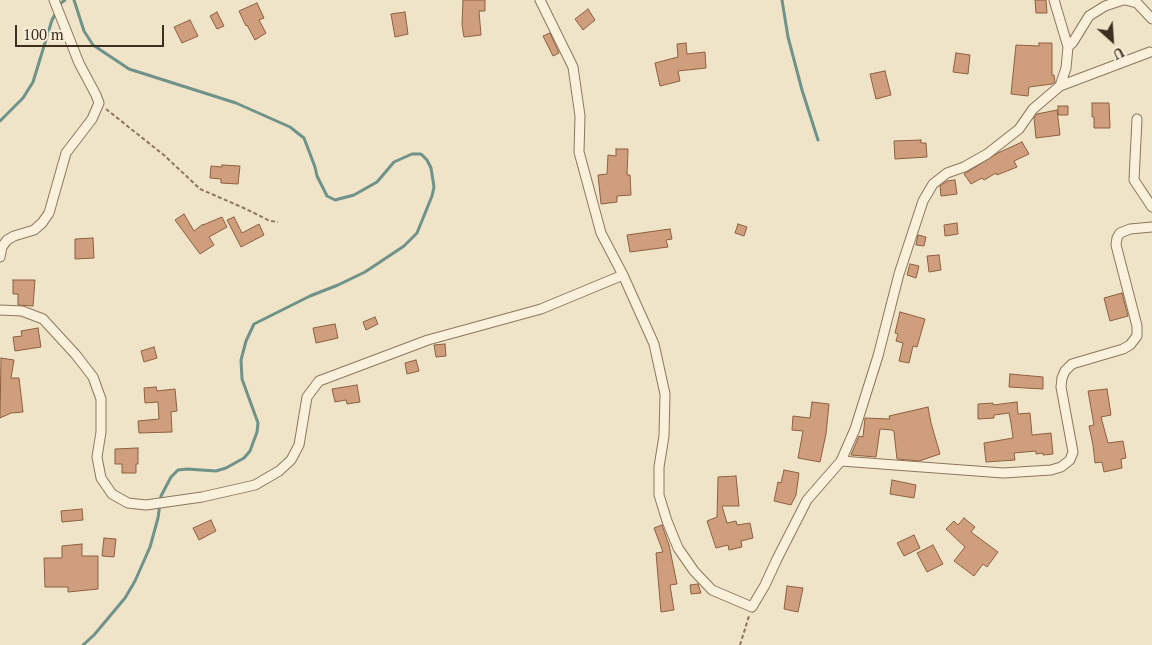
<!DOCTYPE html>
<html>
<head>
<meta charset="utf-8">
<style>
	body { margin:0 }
	#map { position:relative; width:1152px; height:645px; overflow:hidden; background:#f0e4c8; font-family:"PT Serif",serif }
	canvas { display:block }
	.north { position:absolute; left:1087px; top:15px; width:50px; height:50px; -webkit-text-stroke:4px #f7eed8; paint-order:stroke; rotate:154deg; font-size:14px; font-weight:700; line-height:20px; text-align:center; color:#3d2e20 }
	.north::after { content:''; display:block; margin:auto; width:18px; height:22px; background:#3d2e20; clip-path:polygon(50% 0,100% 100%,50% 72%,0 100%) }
	.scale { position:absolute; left:15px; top:25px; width:149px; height:22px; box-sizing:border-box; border:2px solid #3d2e20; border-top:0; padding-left:6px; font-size:15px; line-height:18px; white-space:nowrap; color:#3d2e20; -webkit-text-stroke:4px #f7eed8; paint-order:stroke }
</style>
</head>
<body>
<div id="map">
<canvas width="1152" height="645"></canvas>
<div class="north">U</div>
<div class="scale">100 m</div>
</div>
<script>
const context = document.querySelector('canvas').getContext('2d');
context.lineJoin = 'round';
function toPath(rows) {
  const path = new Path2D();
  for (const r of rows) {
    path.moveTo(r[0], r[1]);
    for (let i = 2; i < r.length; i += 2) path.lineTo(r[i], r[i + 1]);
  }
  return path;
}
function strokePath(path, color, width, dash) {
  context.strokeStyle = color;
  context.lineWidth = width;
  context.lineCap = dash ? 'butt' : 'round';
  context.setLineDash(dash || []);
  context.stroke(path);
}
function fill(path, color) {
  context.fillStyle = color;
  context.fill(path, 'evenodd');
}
strokePath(toPath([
	[74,0,84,31,93,45,129,69,236,103,290,127,304,138,315,167,317,176,327,196,335,200,354,195,377,182,394,162,412,154,421,154,427,160,431,168,434,187,432,196,417,233,404,246,365,272,338,285,310,296,254,324,246,341,241,360,242,379,258,423,257,432,250,451,244,458,226,468,216,471,187,469,178,470,171,477,161,496,158,518,150,547,135,581,125,598,94,635,83,645],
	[782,0,788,37,802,90,818,140],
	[0,121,23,98,33,82,52,20,61,3,65,0]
]), '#6f938a', 3);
const building = toPath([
	[463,0,485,0,485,11,479,11,481,35,464,37,462,25,463,0],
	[1035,0,1046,0,1047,13,1036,13,1035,0],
	[257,3,264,18,259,20,266,33,255,40,247,25,246,26,239,11,257,3],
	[588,9,595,20,583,30,575,19,588,9],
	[217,12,224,26,217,29,210,16,217,12],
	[405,12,408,34,395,37,391,14,405,12],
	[190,20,198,36,182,43,174,27,190,20],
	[550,33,559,53,553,56,543,36,550,33],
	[686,43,687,54,705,52,706,68,678,71,680,81,660,86,655,63,678,57,677,44,686,43],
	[1039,43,1052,43,1052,75,1054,75,1055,82,1052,84,1029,87,1028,96,1011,94,1016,45,1039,46,1039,43],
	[956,53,970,55,968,74,953,72,956,53],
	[885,71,891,95,876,99,870,74,885,71],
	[1092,103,1109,103,1110,128,1094,128,1094,117,1092,117,1092,103],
	[1058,106,1068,106,1068,115,1058,115,1058,106],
	[1057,110,1060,135,1036,138,1034,118,1037,114,1057,110],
	[921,140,921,143,926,143,927,157,895,159,894,141,921,140],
	[1022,142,1029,154,1014,161,1017,167,997,175,996,173,984,180,982,178,971,184,964,174,998,153,1022,142],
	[616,149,628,149,627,175,630,175,631,195,617,196,617,202,601,204,598,175,607,174,608,155,616,156,616,149],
	[222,165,240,166,238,184,221,183,221,179,210,178,211,166,222,167,222,165],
	[955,180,957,194,941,196,940,186,947,181,955,180],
	[184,214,194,231,203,224,203,225,222,217,227,227,209,237,214,245,200,254,175,220,184,214],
	[234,217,242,233,259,224,264,235,241,247,227,220,234,217],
	[957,223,958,234,945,236,944,225,957,223],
	[738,224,747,227,744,236,735,233,738,224],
	[670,229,672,239,666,240,668,247,630,252,627,235,670,229],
	[918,235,926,237,924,246,916,245,918,235],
	[93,238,94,258,75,259,75,239,93,238],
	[939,255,941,270,929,272,927,256,939,255],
	[910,264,919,266,916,278,907,275,910,264],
	[13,280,35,280,33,306,18,305,18,294,13,294,13,280],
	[1122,293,1128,316,1110,321,1104,298,1122,293],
	[900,312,925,319,917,347,913,346,909,363,899,361,903,343,896,341,898,334,895,333,900,312],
	[375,317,378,324,366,330,363,322,375,317],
	[335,324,338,338,316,343,313,328,335,324],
	[38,328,41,347,15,351,13,337,22,336,21,331,38,328],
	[445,344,446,356,436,357,434,345,445,344],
	[154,347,157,358,144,362,141,351,154,347],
	[1,358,14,360,11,378,19,378,23,412,11,413,0,418,1,358],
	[416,360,419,371,407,374,405,363,416,360],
	[1010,374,1043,377,1043,389,1009,387,1010,374],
	[357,385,360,402,347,404,346,400,335,402,332,389,357,385],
	[156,387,157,391,175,389,177,411,171,412,172,432,139,433,138,421,159,419,158,402,145,403,144,388,156,387],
	[1107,389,1111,415,1101,417,1108,443,1123,441,1126,458,1121,459,1122,468,1104,472,1102,462,1095,463,1093,445,1089,426,1094,425,1088,391,1107,389],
	[812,402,829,404,826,434,820,462,798,458,803,431,792,430,793,416,810,418,812,402],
	[1017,402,1018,414,1030,413,1032,435,1051,433,1053,454,1043,455,1043,453,1036,454,1036,451,1014,453,1015,460,986,462,984,443,1013,438,1011,423,1009,413,994,415,994,418,978,419,978,404,993,403,993,405,1017,402],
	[928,407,931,423,940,454,919,461,897,459,894,432,892,430,880,429,876,457,851,455,859,436,863,437,865,418,890,419,889,416,928,407],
	[138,448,138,464,136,464,136,473,122,473,122,464,115,464,115,449,138,448],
	[784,470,799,473,796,495,791,505,774,501,778,482,781,483,784,470],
	[736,476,739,506,722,506,727,523,736,521,737,525,750,523,753,538,741,541,742,547,729,550,728,545,716,548,707,521,717,517,718,477,736,476],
	[892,480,916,485,914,498,890,494,892,480],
	[82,509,83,520,62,522,61,511,82,509],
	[964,518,975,527,971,532,998,552,987,567,983,564,974,576,954,561,965,547,946,529,954,521,958,525,964,518],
	[211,520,216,531,199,540,193,528,211,520],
	[662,525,669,545,677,584,670,585,674,610,661,612,656,553,663,552,654,528,662,525],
	[914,535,920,548,904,556,897,543,914,535],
	[104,538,116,539,114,557,102,556,104,538],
	[82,544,82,556,98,556,98,589,68,592,68,587,45,587,44,558,62,558,62,546,82,544],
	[933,545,943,564,927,572,917,553,933,545],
	[698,584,701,593,691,594,690,585,698,584],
	[787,586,803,588,798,612,784,609,787,586]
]);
fill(building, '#cf9f7d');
strokePath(building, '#8d5f41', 1);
const minor = toPath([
	[540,0,573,67,580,116,579,152,601,233,623,275,654,344,665,394,664,436,659,467,659,495,667,521,678,548,694,571,712,590,752,607,765,585,777,559,807,500,841,461,855,429,878,356,899,274,923,201,933,184,947,173,964,167,987,154,1019,129,1033,109,1060,86,1066,68,1068,47,1054,0],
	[1125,0,1137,3,1152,19],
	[1068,47,1073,42,1089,16,1105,6,1123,0],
	[1060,86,1150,52],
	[1137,119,1134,180,1152,207],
	[0,257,2,247,7,240,14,236,34,230,42,223,49,213,66,153,92,119,99,103,96,95,79,63,54,0],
	[0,310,22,311,43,319,76,355,93,377,101,399,101,432,97,457,101,478,112,494,128,503,146,505,202,497,255,485,279,471,291,460,299,445,307,397,319,381,428,340,541,309,623,275],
	[841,461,1003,473,1051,470,1061,467,1070,460,1073,452,1061,387,1062,378,1065,371,1072,364,1123,349,1130,345,1137,336,1137,326,1116,245,1117,238,1120,233,1130,229,1152,227]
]);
strokePath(minor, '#8d765c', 11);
strokePath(toPath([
	[106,109,165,156,200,189,246,209,270,221,278,222],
	[740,645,749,616]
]), '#8d765c', 2, [4, 2.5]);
strokePath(minor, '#faf1dc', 9);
</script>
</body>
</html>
